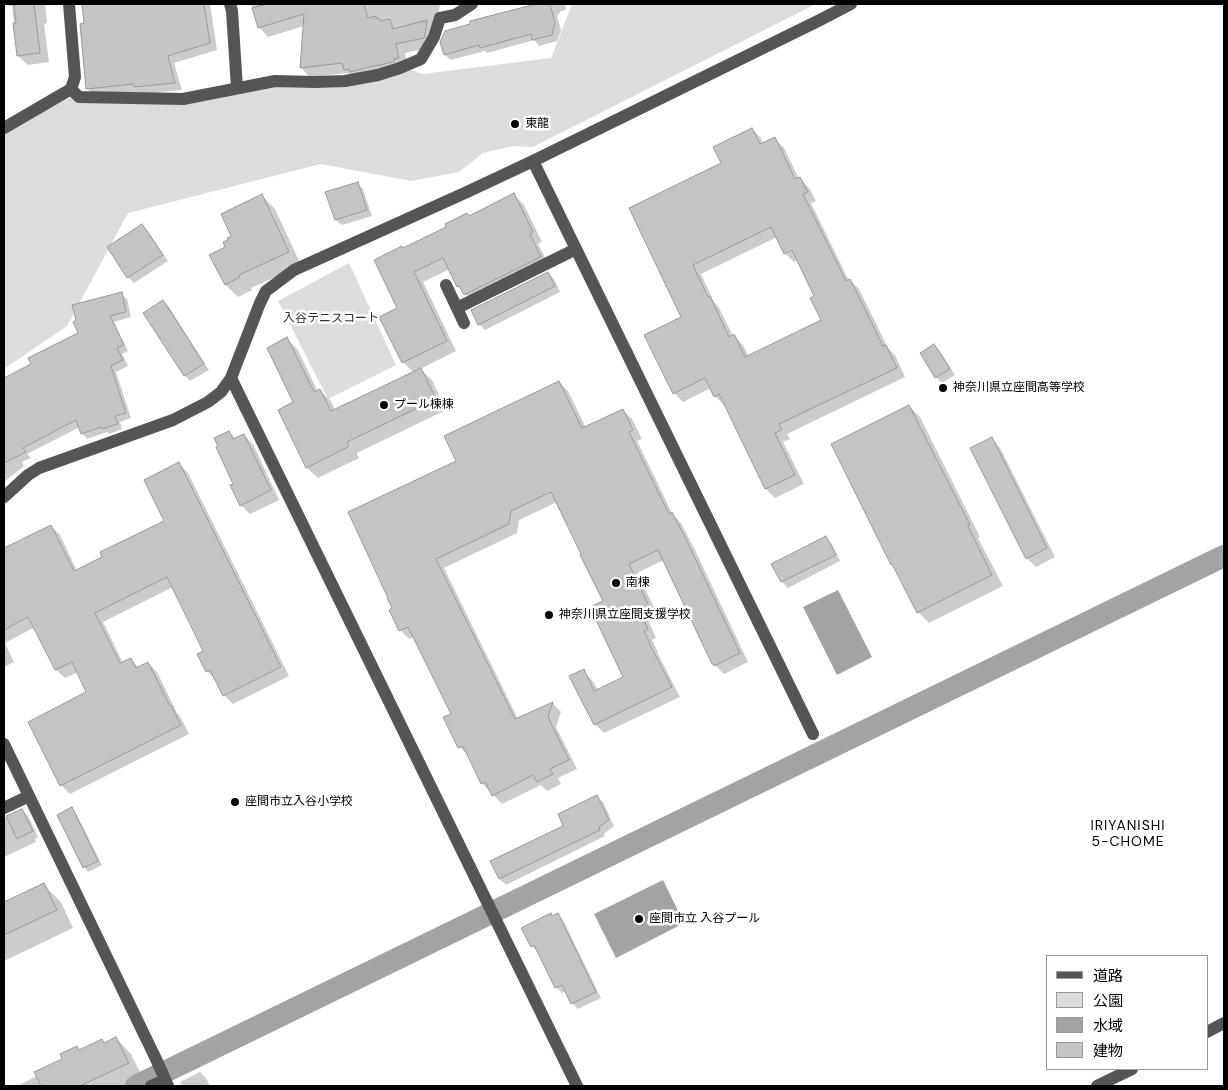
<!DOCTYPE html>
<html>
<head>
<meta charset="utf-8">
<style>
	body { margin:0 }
	#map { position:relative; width:1228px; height:1090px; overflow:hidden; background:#fff; font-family:"DM Sans","Noto Sans JP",sans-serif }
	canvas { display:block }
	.frame { position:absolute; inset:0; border:5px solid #000; pointer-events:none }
	.legend { position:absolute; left:1046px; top:955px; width:162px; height:115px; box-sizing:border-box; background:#fff; border:1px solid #999; margin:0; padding:6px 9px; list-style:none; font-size:15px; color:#000 }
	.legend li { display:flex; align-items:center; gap:10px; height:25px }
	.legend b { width:25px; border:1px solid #999 }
</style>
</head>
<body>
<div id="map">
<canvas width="1228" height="1090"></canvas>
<div class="frame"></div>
<ul class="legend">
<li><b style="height:6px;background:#555"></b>道路</li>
<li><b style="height:14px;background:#dcdcdc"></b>公園</li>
<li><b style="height:14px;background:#a3a3a3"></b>水域</li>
<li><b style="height:14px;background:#c4c4c4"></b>建物</li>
</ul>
</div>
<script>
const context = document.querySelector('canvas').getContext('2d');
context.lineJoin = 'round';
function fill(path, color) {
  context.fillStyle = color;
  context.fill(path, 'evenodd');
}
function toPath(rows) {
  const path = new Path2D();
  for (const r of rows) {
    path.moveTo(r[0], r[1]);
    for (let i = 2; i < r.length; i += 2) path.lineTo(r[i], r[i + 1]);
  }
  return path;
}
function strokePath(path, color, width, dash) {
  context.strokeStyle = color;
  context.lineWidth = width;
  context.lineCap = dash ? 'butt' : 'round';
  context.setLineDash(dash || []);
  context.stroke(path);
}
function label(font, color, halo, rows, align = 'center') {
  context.font = font + ' "DM Sans","Noto Sans JP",sans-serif';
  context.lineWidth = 5;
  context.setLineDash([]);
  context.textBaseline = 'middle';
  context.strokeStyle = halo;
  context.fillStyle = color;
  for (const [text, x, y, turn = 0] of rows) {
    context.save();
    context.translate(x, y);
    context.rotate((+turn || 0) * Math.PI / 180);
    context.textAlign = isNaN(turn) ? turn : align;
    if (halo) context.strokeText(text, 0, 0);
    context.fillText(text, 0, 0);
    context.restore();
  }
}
fill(toPath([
	[572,4,816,4,533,147,513,146,483,153,459,172,411,181,321,164,128,213,67,326,4,369,4,130,75,95,179,96,315,82,398,66,423,74,551,58],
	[349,263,396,365,328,399,278,301]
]), '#dcdcdc');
fill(toPath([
	[838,590,872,657,837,675,803,607],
	[663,880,684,923,616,958,594,914]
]), '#a3a3a3');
fill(toPath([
	[7,4,45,4,47,23,44,24,49,62,28,65,18,56,12,6,9,6],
	[83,4,210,4,217,50,174,63,182,90,143,94,140,92,95,96,87,88,85,25],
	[251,4,440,4,434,47,405,53,408,68,355,79,348,73,310,77,301,68,304,26,268,37,259,27],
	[533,4,566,4,565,5,566,10,561,11,557,16,561,30,557,41,539,46,534,40,487,53,485,51,451,60,445,55,533,6],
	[752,129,761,138,763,144,775,139,784,148,799,179,800,179,809,188,816,201,811,203,849,281,850,280,859,289,888,348,895,355,905,377,787,434,790,439,783,442,804,484,775,498,766,489,725,404,724,405,715,396,711,388,683,402,674,393,682,317,630,209,723,164],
	[777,237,785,253,794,262,799,260,816,296,822,320,749,357,743,345,734,336,733,336,718,306,714,302,701,274],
	[357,183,363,189,372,216,342,225,336,220],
	[514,195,524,205,542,242,538,244,550,267,475,304,458,286,450,269,423,282,456,351,420,369,432,380,446,410,357,453,359,458,318,478,307,468,280,411,295,403,287,339,298,350,318,392,320,391,331,401,335,410,414,373,403,362,381,317,399,308,404,249],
	[262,196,275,209,301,265,251,288,252,290,238,297,226,285,227,247],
	[142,225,148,231,168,261,134,283,128,277,109,248],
	[548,273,554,279,560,292,485,330,479,324,473,311],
	[121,294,127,299,131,317,114,322,128,351,122,354,128,366,116,372,131,418,120,422,122,429,109,434,107,432,87,439,82,433,80,427,27,454,31,458,22,462,24,466,4,482,4,380,33,365,79,334],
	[163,301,169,307,209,370,190,381,185,376,145,313],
	[934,345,940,351,955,375,942,383,936,377],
	[559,382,568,391,586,428,623,410,632,419,642,439,637,441,673,515,681,523,696,552,748,662,724,674,713,663,664,560,637,573,658,615,648,620,656,638,652,640,658,652,657,652,680,697,604,733,595,724,583,671,592,680,598,690,625,677,604,602,583,555,557,502,519,520,517,533,444,568,518,719,553,704,561,712,556,727,577,769,558,778,561,784,547,791,541,785,502,804,482,783,468,756,460,747,453,715,414,637,409,639,400,630,394,609,457,461],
	[909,406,920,417,980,537,978,538,1003,586,929,623,918,612],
	[229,432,236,439,244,435,253,444,279,500,250,514,241,505,235,484,220,446],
	[991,438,1000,448,1055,557,1036,567,1027,558],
	[179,464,188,473,289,676,233,704,224,695,216,680,207,671,205,652,173,587,103,622,123,663,130,659,139,668,148,663,157,672,177,713,180,716,189,734,70,794,61,785,88,693,78,672,65,678,56,670,35,627,5,643,14,662,4,667,4,550,51,526,60,535,77,571,104,557,165,521],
	[826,538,832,544,840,561,788,588,782,582,773,564],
	[597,797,603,802,614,826,604,834,605,836,506,885,500,879,492,862,565,826],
	[72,809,76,813,102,865,88,872,84,867],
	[22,810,28,816,38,837,35,839,36,842,4,857,4,819],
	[44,885,61,902,73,928,4,961,4,904],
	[557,914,563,920,601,998,578,1009,572,1003,566,991,562,993,556,987,538,952,532,946,552,917],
	[116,1038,131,1054,143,1078,127,1086,17,1086,37,1076,80,1051,102,1041,105,1044],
	[200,1072,206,1078,210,1086,182,1086,180,1082]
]), '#0003');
strokePath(toPath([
	[136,1086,1224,556]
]), '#a3a3a3', 22);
const building = toPath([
	[14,4,34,4,40,53,17,56,13,23,16,23,14,4],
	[82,4,204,4,210,43,168,56,175,83,134,87,134,84,86,89,80,24,84,23,82,4],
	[267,4,364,4,368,18,376,16,376,19,379,18,380,21,390,19,393,29,427,20,425,36,424,38,396,44,399,58,394,59,395,61,377,66,377,65,350,72,349,69,344,70,342,63,300,68,304,14,258,28,252,8,267,4],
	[536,4,550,4,555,23,552,35,532,40,531,34,480,48,479,45,444,55,440,42,445,31,470,24,470,21,536,4],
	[752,128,760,144,775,137,795,179,800,177,808,192,803,194,846,281,850,279,883,346,886,345,897,368,779,424,782,430,775,433,795,475,765,489,719,394,714,397,705,378,673,394,644,335,681,317,629,208,721,163,713,147,752,128],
	[771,227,784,254,792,250,814,296,810,298,821,320,745,357,734,334,729,337,710,296,708,297,693,265,771,227],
	[358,182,367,210,335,220,325,192,358,182],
	[514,193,533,232,530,234,541,257,464,295,459,286,457,287,443,258,414,272,447,341,402,363,379,317,397,308,374,260,402,246,403,248,446,227,445,224,467,213,469,216,514,193],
	[262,194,289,252,239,275,240,277,225,285,209,255,225,247,223,242,228,240,227,238,231,236,221,214,262,194],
	[142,224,163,255,127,278,107,247,142,224],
	[548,272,555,286,478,325,471,310,548,272],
	[122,292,126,312,110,316,124,345,117,348,123,360,111,366,126,413,115,416,118,424,102,429,101,427,81,434,76,420,23,448,26,452,4,463,4,378,31,364,28,358,78,333,73,322,76,320,72,305,122,292],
	[163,300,204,364,184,376,143,313,163,300],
	[287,337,314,392,320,389,331,411,421,368,436,399,347,442,349,446,348,447,306,468,278,410,293,402,267,348,287,337],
	[934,344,950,369,935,378,920,353,934,344],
	[559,381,582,428,623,409,633,430,629,432,669,514,672,512,687,541,740,653,714,666,713,664,712,664,658,550,629,564,649,606,640,611,648,629,644,631,650,643,649,643,672,687,594,725,569,676,584,669,594,691,623,677,595,618,597,617,592,606,603,601,580,555,581,554,551,492,511,511,509,524,436,559,515,719,553,702,548,717,569,760,550,769,553,774,537,782,533,775,492,796,485,782,481,784,463,746,458,748,443,717,451,714,408,627,399,631,389,610,392,608,387,598,388,598,348,512,456,461,444,436,559,381],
	[909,405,970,525,968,526,992,575,917,613,892,564,891,565,831,444,909,405],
	[229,431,233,439,244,434,271,490,240,506,230,485,233,484,216,447,218,446,214,438,229,431],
	[992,437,1047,548,1026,559,970,448,992,437],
	[179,462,281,667,223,696,210,670,206,672,197,654,203,651,167,577,95,613,120,663,131,658,136,668,148,662,170,706,171,705,181,725,60,786,28,722,86,692,72,662,55,670,28,617,4,630,4,548,51,525,74,571,102,557,100,552,164,521,144,480,179,462],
	[826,536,836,555,781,582,771,564,826,536],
	[597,795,609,820,599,827,600,830,499,879,490,861,563,826,558,814,597,795],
	[72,807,98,861,83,868,57,815,72,807],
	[22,809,33,831,17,839,6,816,22,809],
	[44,883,57,910,4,935,4,902,44,883],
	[551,913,552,916,558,913,596,992,571,1004,562,985,555,988,534,945,531,947,521,928,551,913],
	[116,1037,129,1063,80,1086,41,1086,34,1072,62,1059,60,1054,77,1046,79,1050,102,1039,104,1043,116,1037]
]);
fill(building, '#c4c4c4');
strokePath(building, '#999', 1);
strokePath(toPath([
	[230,4,232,11,237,88],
	[71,89,79,97,183,99,275,81,315,82,345,81,378,75,400,68,421,59,434,37,440,18,455,15,472,4],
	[4,128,71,89,75,77,69,4],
	[533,161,813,734],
	[446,285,464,323],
	[457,308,576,249],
	[231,378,577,1086],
	[4,497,28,475,39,468,173,420,208,402,221,392,231,378,260,303,266,291,294,270,467,192,533,161,820,20,851,4],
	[4,744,156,1059,168,1086],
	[4,808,29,796],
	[1207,1032,1224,1023],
	[151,1086,165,1080],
	[1097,1086,1132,1069]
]), '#555', 12);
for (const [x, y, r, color] of [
	[515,124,5,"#000"],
	[943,388,5,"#000"],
	[384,405,5,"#000"],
	[616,583,5,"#000"],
	[549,615,5,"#000"],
	[235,802,5,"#000"],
	[639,919,5,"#000"]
]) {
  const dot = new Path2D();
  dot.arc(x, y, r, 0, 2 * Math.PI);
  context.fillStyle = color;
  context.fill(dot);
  strokePath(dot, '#fff', 2);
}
label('12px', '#000', '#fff', [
	["東龍",525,124],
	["神奈川県立座間高等学校",953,388],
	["プール棟棟",394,405],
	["南棟",626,583],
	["神奈川県立座間支援学校",559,615],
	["座間市立入谷小学校",245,802],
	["座間市立 入谷プール",649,919]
], 'left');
label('12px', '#333', '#fff', [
	["入谷テニスコート",331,319]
]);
context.letterSpacing = '1px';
label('14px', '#000', '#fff', [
	["IRIYANISHI",1128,826],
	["5-CHOME",1128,842]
]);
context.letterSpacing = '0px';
</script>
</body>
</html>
